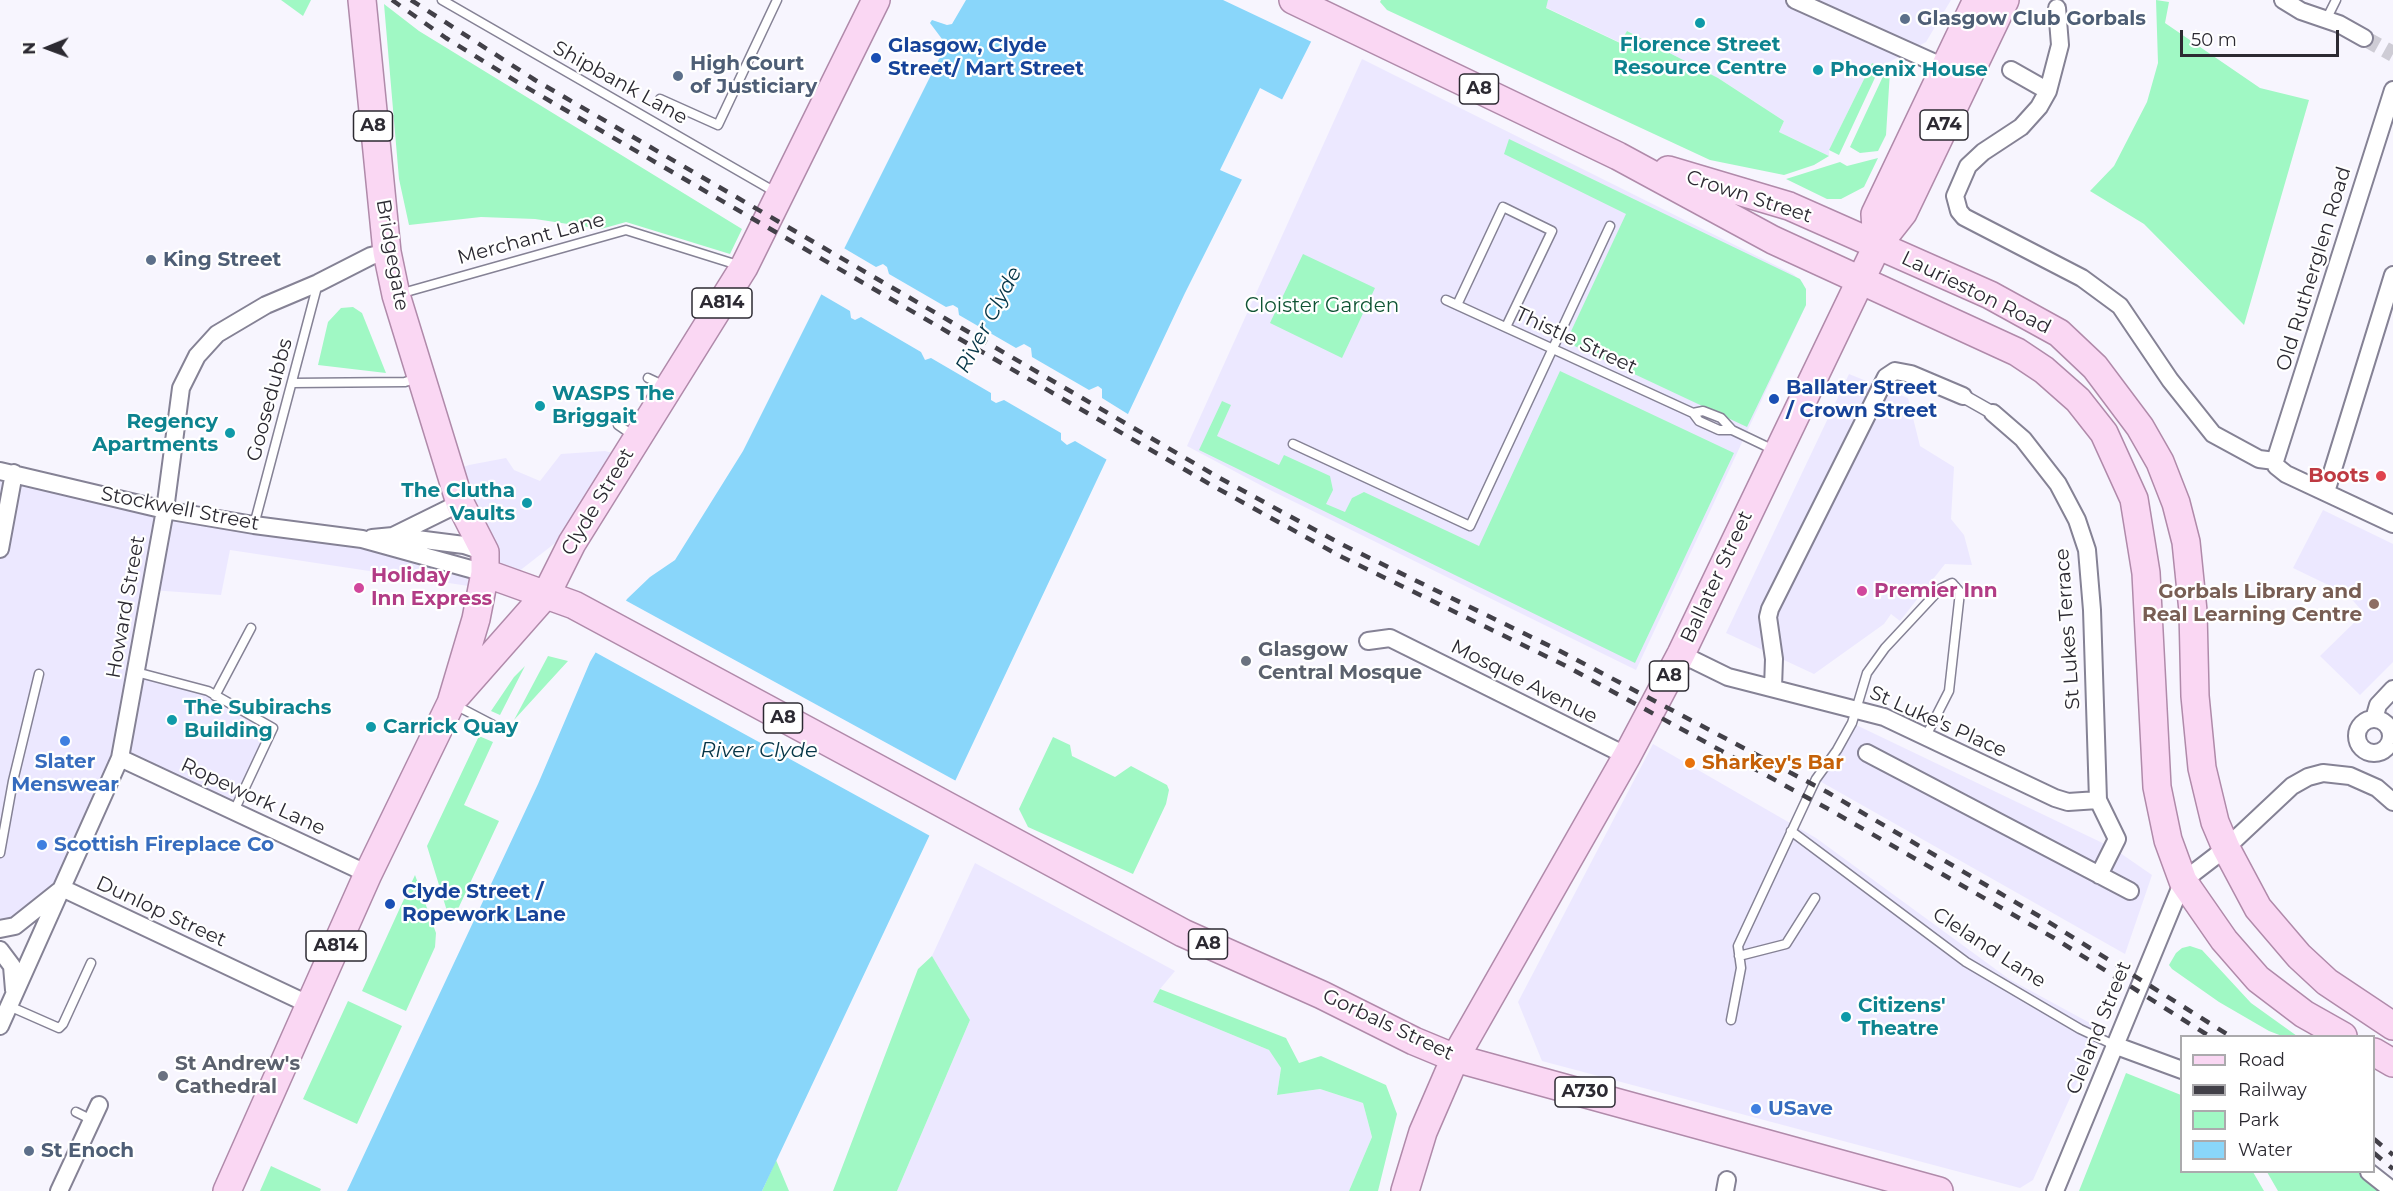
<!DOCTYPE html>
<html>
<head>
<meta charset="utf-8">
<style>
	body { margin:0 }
	#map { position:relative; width:2393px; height:1191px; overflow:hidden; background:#f7f5fe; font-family:Montserrat,sans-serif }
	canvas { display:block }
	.legend { position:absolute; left:2180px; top:1035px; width:195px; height:138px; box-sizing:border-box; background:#fff; border:2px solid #abaaad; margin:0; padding:8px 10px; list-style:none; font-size:18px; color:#2c2a32 }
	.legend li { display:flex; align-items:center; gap:12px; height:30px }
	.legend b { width:30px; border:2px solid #abaaad }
	.north { position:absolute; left:18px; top:18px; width:60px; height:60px; -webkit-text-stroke:4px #fff; paint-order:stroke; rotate:269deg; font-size:16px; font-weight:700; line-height:24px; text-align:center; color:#2c2a32 }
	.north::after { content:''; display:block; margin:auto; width:21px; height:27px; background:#2c2a32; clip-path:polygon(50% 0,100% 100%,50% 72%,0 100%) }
	.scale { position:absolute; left:2180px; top:30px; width:159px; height:27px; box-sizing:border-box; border:3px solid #2c2a32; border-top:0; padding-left:8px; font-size:18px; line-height:21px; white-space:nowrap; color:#2c2a32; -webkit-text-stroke:4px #fff; paint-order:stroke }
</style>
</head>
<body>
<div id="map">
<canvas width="2393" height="1191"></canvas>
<ul class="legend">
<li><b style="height:8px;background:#fad7f3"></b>Road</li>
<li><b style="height:8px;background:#424048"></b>Railway</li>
<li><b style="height:16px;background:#a0f8c4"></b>Park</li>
<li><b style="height:16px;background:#89d6fa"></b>Water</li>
</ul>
<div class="north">N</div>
<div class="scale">50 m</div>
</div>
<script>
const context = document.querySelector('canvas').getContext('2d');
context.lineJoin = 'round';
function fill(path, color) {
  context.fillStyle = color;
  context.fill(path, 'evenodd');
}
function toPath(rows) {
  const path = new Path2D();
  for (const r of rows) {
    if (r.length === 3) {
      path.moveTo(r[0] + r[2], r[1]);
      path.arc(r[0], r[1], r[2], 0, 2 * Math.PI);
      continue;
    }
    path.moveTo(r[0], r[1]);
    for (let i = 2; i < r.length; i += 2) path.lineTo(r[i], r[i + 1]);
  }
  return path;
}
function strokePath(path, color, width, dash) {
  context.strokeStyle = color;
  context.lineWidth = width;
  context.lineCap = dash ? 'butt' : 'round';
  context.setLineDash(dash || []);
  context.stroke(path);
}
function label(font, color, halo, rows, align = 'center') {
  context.font = font + ' Montserrat,sans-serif';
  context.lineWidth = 4.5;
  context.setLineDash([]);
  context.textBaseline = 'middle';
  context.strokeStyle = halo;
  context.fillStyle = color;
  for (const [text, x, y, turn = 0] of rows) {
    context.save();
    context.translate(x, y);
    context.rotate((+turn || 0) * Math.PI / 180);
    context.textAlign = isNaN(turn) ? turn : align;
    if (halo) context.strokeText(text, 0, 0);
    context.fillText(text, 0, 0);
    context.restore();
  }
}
fill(toPath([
	[1548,0,1951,0,1926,42,1880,67,1872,63,1829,150,1829,156,1779,132,1784,121,1718,78,1627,31,1621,43,1545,7],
	[1362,59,1793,274,1803,283,1806,305,1636,670,1266,488,1187,446],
	[1849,374,1908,398,1920,446,1954,467,1951,519,1964,535,1972,565,1945,564,1900,621,1891,614,1884,624,1814,674,1726,633],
	[605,451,616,454,559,540,495,590,230,550,221,595,151,590,137,672,208,691,273,728,234,811,120,758,62,888,0,929,0,471,362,539,484,572,450,472,469,465,506,458,514,470,540,481,561,454],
	[2323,510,2393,544,2393,662,2360,695,2320,656,2364,613,2347,594,2293,568],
	[1852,723,2113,848,2152,875,2125,954,1816,779],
	[1653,744,1816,838,2009,979,2101,1029,2033,1180,2020,1188,1542,1061,1518,1002],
	[975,863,1175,971,1160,989,1153,1002,1269,1050,1281,1068,1277,1095,1320,1089,1363,1103,1372,1137,1349,1191,897,1191,970,1020,932,956]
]), '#ece8ff');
fill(toPath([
	[281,0,311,0,303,16],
	[1381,0,1548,0,1546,8,1620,43,1627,31,1718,78,1784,121,1779,132,1829,156,1814,165,1784,175,1710,160,1387,10,1380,2],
	[2156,0,2169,2,2165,23,2260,88,2309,100,2244,325,2144,224,2090,191,2114,166,2147,102,2158,63],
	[384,4,419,31,742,229,730,254,626,222,601,229,535,219,481,217,409,225,399,179],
	[1872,63,1880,67,1839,155,1829,150],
	[1886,70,1890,71,1886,135,1878,151,1860,153,1850,147],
	[1509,139,1800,279,1806,289,1806,305,1747,427,1566,342,1626,214,1504,154],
	[1878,158,1864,187,1841,199,1827,199,1786,179,1840,162,1847,166],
	[1303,254,1375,288,1342,358,1270,323],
	[353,307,362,313,386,373,318,365,328,322,341,308],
	[1560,371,1734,453,1635,663,1199,450,1222,401,1231,405,1217,436,1279,465,1284,455,1330,476,1333,490,1326,504,1345,512,1352,498,1364,492,1479,546],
	[548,656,568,661,514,720],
	[525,666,500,715,491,711,514,677],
	[479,736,493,742,464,805,499,821,451,924,427,846],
	[1053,737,1070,745,1072,756,1115,777,1131,766,1167,785,1169,790,1166,804,1133,874,1028,827,1019,809],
	[415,875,436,933,435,947,406,1011,362,991],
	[2190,946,2202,950,2251,1003,2297,1036,2282,1036,2269,1031,2219,1002,2172,969,2169,965,2176,953,2182,948],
	[932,956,970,1020,897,1191,833,1191,918,969],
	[1160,989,1286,1038,1299,1063,1321,1056,1386,1085,1397,1114,1378,1191,1349,1191,1372,1137,1363,1103,1320,1089,1277,1095,1281,1068,1269,1050,1153,1002],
	[348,1001,402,1026,357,1124,303,1099],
	[2126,1073,2181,1095,2182,1172,2253,1172,2264,1191,2079,1191],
	[776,1160,789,1191,762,1191],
	[271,1166,321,1189,320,1191,260,1191],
	[2267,1172,2358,1172,2382,1191,2278,1191]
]), '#a0f8c4');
fill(toPath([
	[966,0,1332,0,1185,293,762,1191,347,1191,538,784,590,662,627,599,650,577,675,560,743,451,942,53,942,39,930,23,932,20,947,25,952,24]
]), '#89d6fa');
fill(toPath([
	[1223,0,1335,0,1314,43],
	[1260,88,1285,101,1245,181,1220,170],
	[842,247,876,267,883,264,887,267,889,274,946,307,953,305,958,308,959,315,1016,348,1024,344,1031,348,1032,357,1089,390,1098,386,1102,389,1102,398,1131,416,1109,461,1075,441,1067,445,1061,440,1061,433,1004,400,996,403,991,400,991,393,931,358,925,360,921,352,861,317,855,320,851,318,850,311,819,293],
	[623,599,958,782,932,837,593,651]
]), '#f7f5fe');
strokePath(toPath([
	[2364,38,2393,54]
]), '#ceccd5', 16, [16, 8]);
const service = toPath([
	[442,0,777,193],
	[2326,20,2336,0],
	[660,99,718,125,777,0],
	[399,294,626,230,741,266],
	[1446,300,1693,413,1699,421,1719,430,1732,430,1776,451],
	[1457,305,1503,207,1552,231,1506,327],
	[648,378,665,386],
	[292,383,405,382,417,378],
	[1693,413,1703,411,1721,418,1732,430],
	[618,425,634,436],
	[1293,444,1470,526,1610,226],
	[254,525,318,283],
	[136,672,208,691,273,728,234,811],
	[215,696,251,628],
	[455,705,499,728],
	[1791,831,1966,962,2080,1029,2114,1045],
	[0,853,13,781,39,674],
	[1739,956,1786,944,1815,898],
	[9,1006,59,1028,63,1024,91,963],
	[1731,1020,1741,968,1738,946,1816,779,1837,750,1852,723,1867,673,1885,648,1940,589,1952,583,1960,592,1949,691,1926,736],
	[76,1112,92,1120]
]);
const pedestrian = toPath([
	[1963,396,1993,413]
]);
const minor = toPath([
	[1795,0,1953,71],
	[2283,0,2301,11,2339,24,2364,38],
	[2057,8,2060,45,2048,91,2039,107,2021,127,1983,152,1968,166,1955,196,1959,211,1964,217,2082,278,2120,306,2170,380,2213,434,2259,459,2275,461],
	[2011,70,2048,91],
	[1993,413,2023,439,2058,484,2077,520,2087,550,2092,610,2098,800,2117,839,2099,875],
	[2275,461,2393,90],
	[2275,461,2276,466,2286,474,2393,524],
	[0,471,165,510,254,525,362,539,485,573],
	[2326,492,2393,275],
	[393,536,464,545,485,552],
	[372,538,393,536,460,503],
	[0,549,14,473],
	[1368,641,1390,638,1627,756],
	[1681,654,1728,677,1884,717,2055,798,2068,802,2098,800],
	[1773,688,1774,659,1768,617,1770,609,1886,377,1895,371,1911,374,1963,396],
	[2374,719,2378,705,2393,689],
	[2374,736,17],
	[1867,753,2130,891],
	[120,758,368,874],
	[62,888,310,1005],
	[0,929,15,926,59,891],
	[0,950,12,966,14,990],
	[0,1026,120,758,165,510,181,388,197,356,217,334,266,305,318,283,371,256,387,252],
	[2114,1045,2182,1070],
	[2369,1172,2393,1191],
	[59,1191,99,1105],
	[1725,1191,1727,1180],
	[2055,1191,2183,881,2226,848,2292,786,2308,777,2323,773,2350,776,2377,788,2393,802]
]);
const primary = toPath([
	[1293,0,1618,156,1773,240,2017,352,2044,370,2078,400,2104,433,2134,499,2146,573,2157,787,2168,840,2183,881,2224,940,2258,979,2304,1014,2343,1036],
	[1668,170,1789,206,1990,295,2059,333,2095,367,2140,427,2160,462,2176,503,2186,542,2193,611,2195,696,2202,768,2215,822,2226,848,2258,908,2299,956,2327,982,2393,1026],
	[1877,246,1875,214,1977,0],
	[485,573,574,605,1183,933,1322,995,1414,1041,1455,1058,1939,1191],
	[457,695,547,593,572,543,744,267,876,0],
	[2374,1052,2393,1063],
	[227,1191,368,874,451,703,476,619,485,573,485,552,460,503,396,295,387,252,362,0],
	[1405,1191,1423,1132,1455,1058,1627,756,1681,654,1877,246,1903,213,2005,0]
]);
strokePath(service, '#858295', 11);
strokePath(pedestrian, '#858295', 15);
strokePath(minor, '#858295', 20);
strokePath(primary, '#b08aaa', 30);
strokePath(service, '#fff', 8);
strokePath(pedestrian, '#fff', 12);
strokePath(minor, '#fff', 16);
strokePath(primary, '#fad7f3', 27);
strokePath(toPath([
	[392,0,446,38,519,83,1213,486,1342,557,1564,665,1830,810,2054,938,2209,1036],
	[411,0,535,80,1218,477,1341,544,1560,651,1827,792,2039,916,2230,1036],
	[2374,1139,2393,1155],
	[2374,1153,2393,1169]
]), '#424048', 4.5, [10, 10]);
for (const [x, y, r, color] of [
	[1905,19,6,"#5c6f8a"],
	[1700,23,6,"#0f9aa8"],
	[876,58,6,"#1a4fb4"],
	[1818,70,6,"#0f9aa8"],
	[678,76,6,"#5c6f8a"],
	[151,260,6,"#5c6f8a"],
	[1774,399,6,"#1a4fb4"],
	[540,406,6,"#0f9aa8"],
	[230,433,6,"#0f9aa8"],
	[2381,476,6,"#e0444e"],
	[527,503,6,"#0f9aa8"],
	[359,588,6,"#d1479c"],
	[1862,591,6,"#d1479c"],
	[2374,604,6,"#8d6e63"],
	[1246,661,6,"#6b7280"],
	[172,720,6,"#0f9aa8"],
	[371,727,6,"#0f9aa8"],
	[65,741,6,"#3f7fe0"],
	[1690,763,6,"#e8710a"],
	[42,845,6,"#3f7fe0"],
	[390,904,6,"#1a4fb4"],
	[1846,1017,6,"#0f9aa8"],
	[163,1076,6,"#6b7280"],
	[1756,1109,6,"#3f7fe0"],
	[29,1151,6,"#5c6f8a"]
]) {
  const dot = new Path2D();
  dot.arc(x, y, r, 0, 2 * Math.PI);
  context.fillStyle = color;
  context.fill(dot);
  strokePath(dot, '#fff', 2);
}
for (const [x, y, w] of [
	[1479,89,39],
	[1944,125,48],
	[373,126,39],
	[722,303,60],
	[1669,676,39],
	[783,718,39],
	[1208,944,39],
	[336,946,60],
	[1585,1092,60]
]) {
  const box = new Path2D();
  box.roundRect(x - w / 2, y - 15, w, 30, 4.5);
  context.fillStyle = '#fff';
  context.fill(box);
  strokePath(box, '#2c2a32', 1.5);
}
label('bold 18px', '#2c2a32', null, [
	["A8",1479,89],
	["A74",1944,125],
	["A8",373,126],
	["A814",722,303],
	["A8",1669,676],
	["A8",783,718],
	["A8",1208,944],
	["A814",336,946],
	["A730",1585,1092]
]);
label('bold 20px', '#4e5e75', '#fff', [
	["Glasgow Club Gorbals",1917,19],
	["High Court",690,64],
	["of Justiciary",690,87],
	["King Street",163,260],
	["St Enoch",41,1151]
], 'left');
label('bold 20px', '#0d838f', '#fff', [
	["Florence Street",1700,45,"center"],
	["Resource Centre",1700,68,"center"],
	["Phoenix House",1830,70],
	["WASPS The",552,394],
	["Briggait",552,417],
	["Regency",218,422,"right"],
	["Apartments",218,445,"right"],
	["The Clutha",515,491,"right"],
	["Vaults",515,514,"right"],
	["The Subirachs",184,708],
	["Building",184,731],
	["Carrick Quay",383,727],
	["Citizens'",1858,1006],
	["Theatre",1858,1029]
], 'left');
label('bold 20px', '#164399', '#fff', [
	["Glasgow, Clyde",888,46],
	["Street/ Mart Street",888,69],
	["Ballater Street",1786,388],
	["/ Crown Street",1786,411],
	["Clyde Street /",402,892],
	["Ropework Lane",402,915]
], 'left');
label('20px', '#2c2a32', '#fff', [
	["Shipbank Lane",620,83,29],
	["Crown Street",1749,197,18],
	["Merchant Lane",531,239,-15],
	["Bridgegate",392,255,80],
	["Old Rutherglen Road",2314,269,-73],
	["Laurieston Road",1976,293,26],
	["Thistle Street",1576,341,25],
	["Goosedubbs",270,400,-75],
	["Clyde Street",598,502,-59],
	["Stockwell Street",180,509,11],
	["Ballater Street",1717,577,-65],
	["Howard Street",126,607,-80],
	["St Lukes Terrace",2068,629,-94],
	["Mosque Avenue",1524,682,27],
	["St Luke's Place",1938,722,24],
	["Ropework Lane",253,797,25],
	["Dunlop Street",161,912,25],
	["Cleland Lane",1989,948,33],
	["Gorbals Street",1388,1025,25],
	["Cleland Street",2099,1028,-68]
]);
label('20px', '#0f5434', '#fff', [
	["Cloister Garden",1322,306]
]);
label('bold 20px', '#be3a42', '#fff', [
	["Boots",2369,476]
], 'right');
label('bold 20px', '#b23c85', '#fff', [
	["Holiday",371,576],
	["Inn Express",371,599],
	["Premier Inn",1874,591]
], 'left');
label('bold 20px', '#785e54', '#fff', [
	["Gorbals Library and",2362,592],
	["Real Learning Centre",2362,615]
], 'right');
label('bold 20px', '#5b616d', '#fff', [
	["Glasgow",1258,650],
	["Central Mosque",1258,673],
	["St Andrew's",175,1064],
	["Cathedral",175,1087]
], 'left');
label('bold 20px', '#366cbe', '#fff', [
	["Slater",65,762,"center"],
	["Menswear",65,785,"center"],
	["Scottish Fireplace Co",54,845],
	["USave",1768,1109]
], 'left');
label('bold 20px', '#c56008', '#fff', [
	["Sharkey's Bar",1702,763]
], 'left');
label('italic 21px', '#053547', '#fff', [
	["River Clyde",989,320,-62],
	["River Clyde",759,751]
]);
</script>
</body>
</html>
